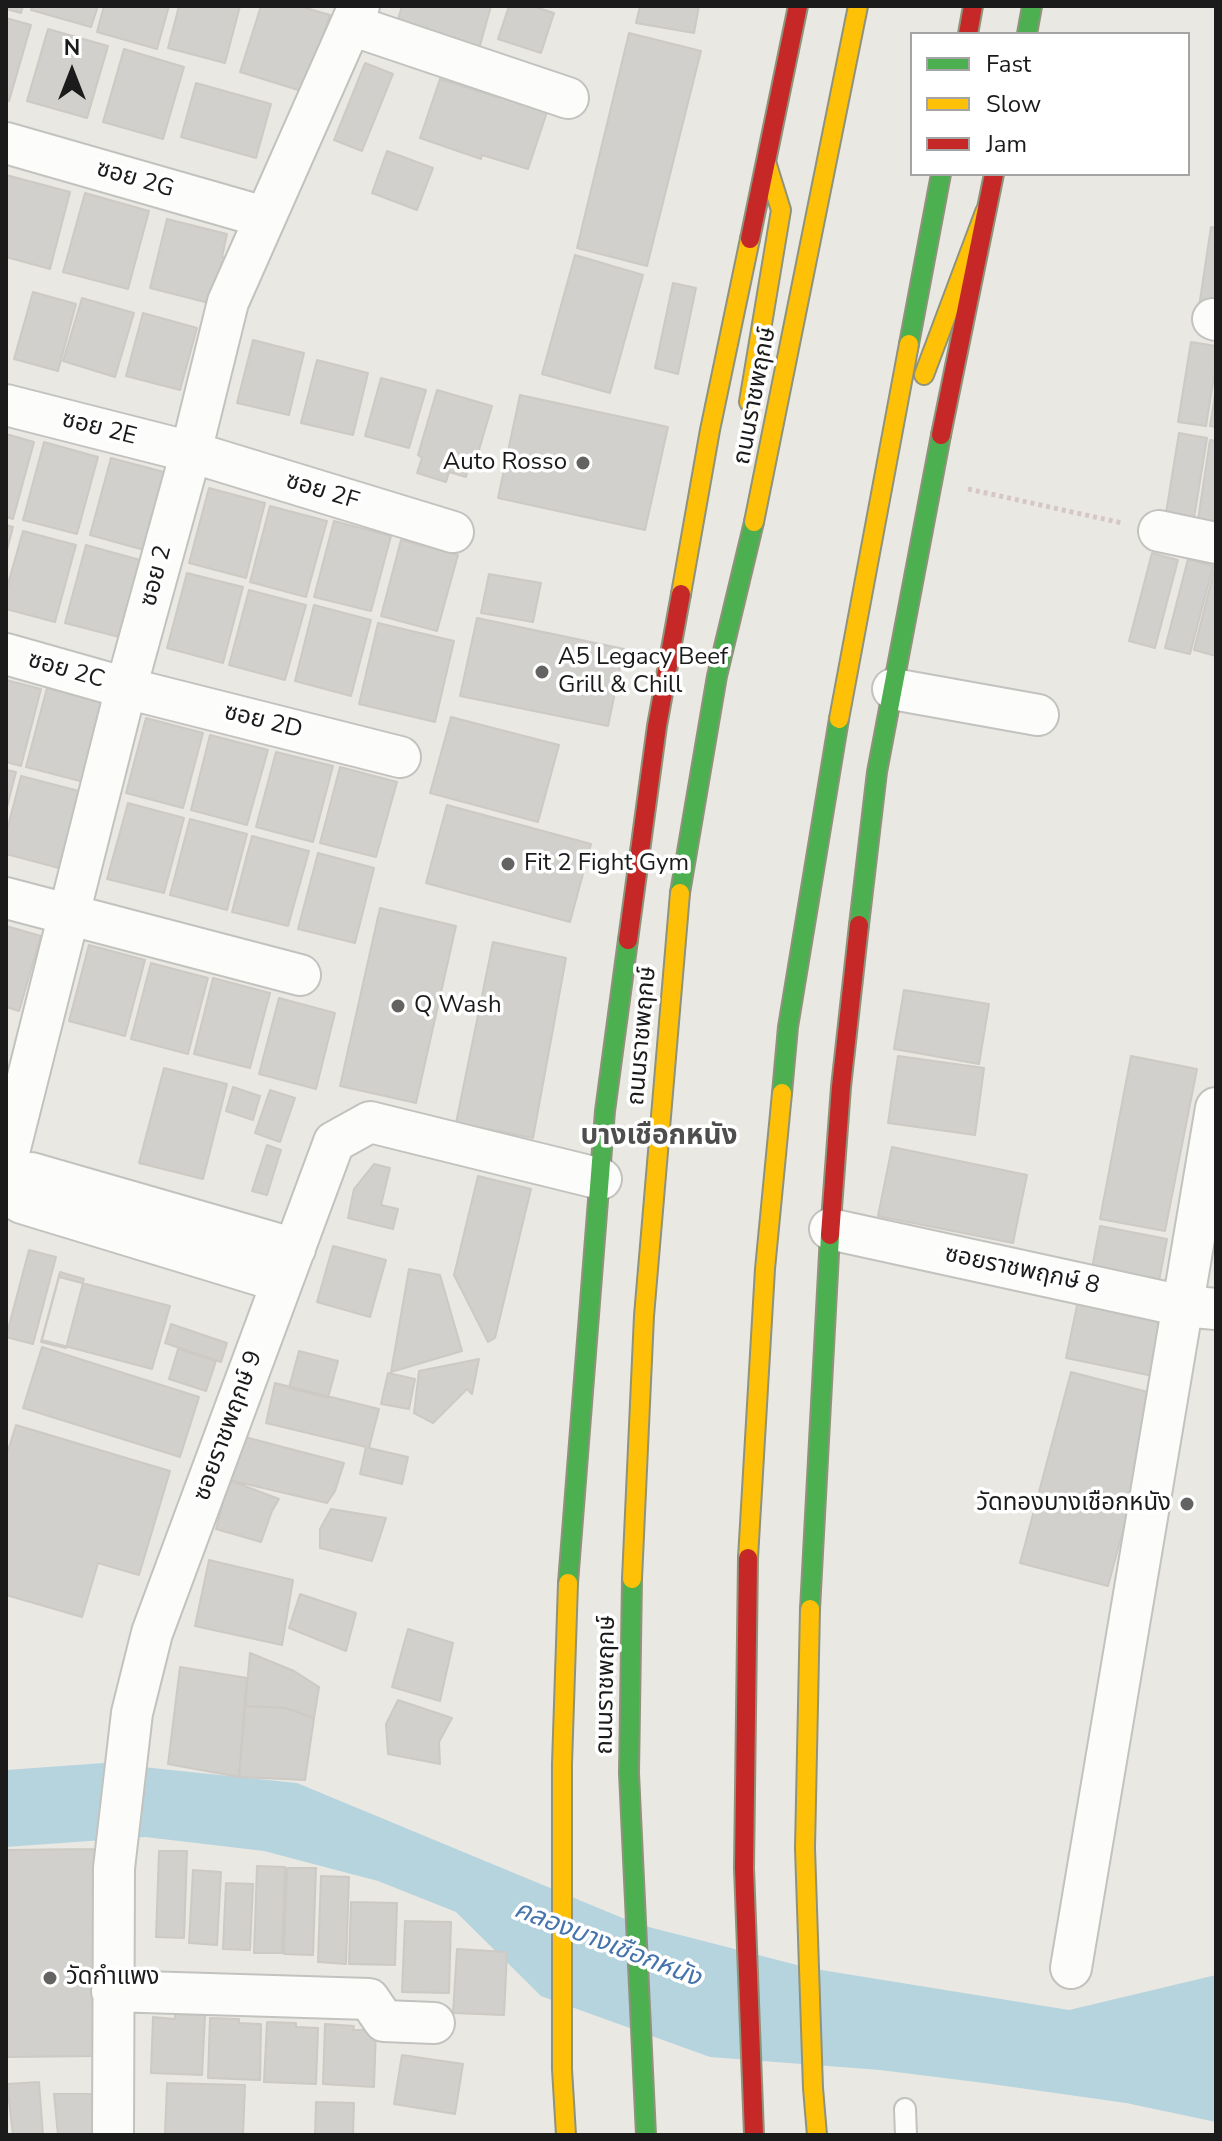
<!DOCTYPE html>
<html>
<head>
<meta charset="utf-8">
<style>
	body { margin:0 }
	#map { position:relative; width:1222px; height:2141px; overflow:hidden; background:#eae8e3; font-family:"Nunito Sans",sans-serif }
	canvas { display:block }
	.frame { position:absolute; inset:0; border:8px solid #1b1b1b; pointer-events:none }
	.legend { position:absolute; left:910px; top:32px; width:280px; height:144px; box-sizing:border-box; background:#fff; border:2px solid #a4a4a4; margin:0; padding:10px 14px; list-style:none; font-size:24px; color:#1b1b1b }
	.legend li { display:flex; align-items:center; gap:16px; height:40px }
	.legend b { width:40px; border:2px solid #a4a4a4 }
	.north { position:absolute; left:32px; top:32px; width:80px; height:80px; -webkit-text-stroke:6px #fff; paint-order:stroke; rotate:0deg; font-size:22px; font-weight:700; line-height:32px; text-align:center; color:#1b1b1b }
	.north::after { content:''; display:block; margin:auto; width:28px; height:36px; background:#1b1b1b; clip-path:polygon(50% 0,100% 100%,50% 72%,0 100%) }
</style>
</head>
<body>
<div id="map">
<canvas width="1222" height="2141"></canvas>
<div class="frame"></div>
<ul class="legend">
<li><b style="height:10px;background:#4caf50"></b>Fast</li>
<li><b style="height:10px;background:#ffc107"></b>Slow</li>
<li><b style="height:10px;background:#c62828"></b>Jam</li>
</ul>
<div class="north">N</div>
</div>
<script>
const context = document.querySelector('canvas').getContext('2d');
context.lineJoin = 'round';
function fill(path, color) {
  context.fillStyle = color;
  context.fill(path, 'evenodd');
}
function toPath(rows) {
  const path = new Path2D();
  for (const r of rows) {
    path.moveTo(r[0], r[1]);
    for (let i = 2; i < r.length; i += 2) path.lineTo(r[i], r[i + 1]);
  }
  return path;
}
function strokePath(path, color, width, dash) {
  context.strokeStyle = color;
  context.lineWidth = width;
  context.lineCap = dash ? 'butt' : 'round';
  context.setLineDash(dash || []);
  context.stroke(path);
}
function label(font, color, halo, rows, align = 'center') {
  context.font = font + ' "Nunito Sans","Noto Sans Thai",sans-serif';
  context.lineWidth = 7;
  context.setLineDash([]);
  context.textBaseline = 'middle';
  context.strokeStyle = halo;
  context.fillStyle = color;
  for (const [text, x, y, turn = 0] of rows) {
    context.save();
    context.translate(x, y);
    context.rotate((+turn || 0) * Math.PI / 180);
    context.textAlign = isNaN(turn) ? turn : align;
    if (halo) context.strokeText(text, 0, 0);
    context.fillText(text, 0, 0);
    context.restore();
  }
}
fill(toPath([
	[104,1763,297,1783,637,1924,809,1968,1069,2010,1216,1975,1216,2122,1126,2103,984,2083,880,2070,710,2057,541,1996,456,1912,378,1881,264,1851,145,1837,6,1847,6,1770]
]), '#b6d4de');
const building = toPath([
	[6,6,23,6,21,13,6,9,6,6],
	[33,6,98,6,91,27,31,10,33,6],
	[104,6,169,6,157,49,97,32,104,6],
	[179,6,240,6,225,63,168,48,179,6],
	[261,6,299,6,330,15,305,92,240,72,261,6],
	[402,6,491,6,479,49,396,26,402,6],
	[509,6,532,6,554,13,541,53,498,39,509,6],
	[640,6,699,6,694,33,636,23,640,6],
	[6,18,31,25,9,101,6,100,6,18],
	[48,29,108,46,87,118,27,101,48,29],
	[629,33,701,51,647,266,577,248,629,33],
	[124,49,184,67,163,139,103,122,124,49],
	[365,63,393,74,362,151,334,140,365,63],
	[440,79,500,98,501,94,548,109,528,169,482,155,481,159,420,138,440,79],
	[196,83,271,104,256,158,181,137,196,83],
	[387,151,433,168,417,210,372,193,387,151],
	[6,175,70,192,50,269,6,257,6,175],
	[85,193,149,211,128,289,63,272,85,193],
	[167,219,227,234,222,257,231,259,226,282,215,279,209,303,150,288,167,219],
	[1211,227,1216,228,1216,310,1199,307,1211,227],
	[575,255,643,275,610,393,542,374,575,255],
	[673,283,696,288,678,374,655,368,673,283],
	[33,292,76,304,58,371,14,359,33,292],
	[82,298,134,313,115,377,63,361,82,298],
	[143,313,197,328,180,390,126,376,143,313],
	[253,340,304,353,289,415,237,403,253,340],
	[1191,342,1216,346,1216,364,1206,426,1178,422,1191,342],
	[317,360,368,373,353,435,301,423,317,360],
	[381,378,426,390,409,448,365,436,381,378],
	[1216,388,1216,427,1210,426,1216,388],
	[437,390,492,406,473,470,468,468,466,477,449,472,446,482,417,473,422,458,418,455,437,390],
	[520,395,668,427,645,530,498,498,520,395],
	[1179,433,1207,438,1194,518,1166,513,1179,433],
	[6,434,34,442,13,519,6,517,6,434],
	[1210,440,1216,441,1216,523,1198,520,1210,440],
	[44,442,98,457,77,534,23,520,44,442],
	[111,458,164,472,144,550,90,535,111,458],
	[209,488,265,503,246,578,189,563,209,488],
	[270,506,327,521,306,597,250,582,270,506],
	[334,521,391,536,371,611,314,597,334,521],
	[6,525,13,527,6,554,6,525],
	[23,531,76,545,55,622,6,609,6,591,23,531],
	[401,540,458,555,437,631,381,616,401,540],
	[86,545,140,560,119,637,65,623,86,545],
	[1152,553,1178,560,1155,648,1129,641,1152,553],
	[1188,559,1213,566,1190,654,1165,648,1188,559],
	[1216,563,1216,656,1194,650,1216,563],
	[187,573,243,587,223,663,167,648,187,573],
	[489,574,541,583,533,622,481,613,489,574],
	[249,590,306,605,285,680,229,665,249,590],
	[314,605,371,620,351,696,295,681,314,605],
	[477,618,624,649,608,726,460,696,477,618],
	[378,623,454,641,435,722,359,704,378,623],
	[6,680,41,689,21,766,6,762,6,680],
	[47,688,105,703,84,782,26,767,47,688],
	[451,717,559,745,538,822,430,793,451,717],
	[146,718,203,733,183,808,126,793,146,718],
	[210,735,268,750,247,825,191,810,210,735],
	[276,752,333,766,313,842,256,827,276,752],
	[340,767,397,782,376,857,320,843,340,767],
	[6,770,16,772,6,811,6,770],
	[21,776,79,791,59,868,6,854,6,834,21,776],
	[128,803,184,818,164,893,107,879,128,803],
	[447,805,591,844,570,922,426,883,447,805],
	[190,819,247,834,227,910,170,895,190,819],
	[252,836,309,851,288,926,232,912,252,836],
	[318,853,374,868,355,943,298,929,318,853],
	[380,908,456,926,416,1103,340,1086,380,908],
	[6,926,41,936,19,1011,6,1007,6,926],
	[493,942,566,958,533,1138,456,1123,493,942],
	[89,945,145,960,125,1036,69,1021,89,945],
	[151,963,208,978,188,1054,131,1039,151,963],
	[213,978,270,993,250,1068,194,1054,213,978],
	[904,990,989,1004,979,1064,894,1049,904,990],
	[279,998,335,1013,316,1089,259,1074,279,998],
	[898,1056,984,1068,975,1135,888,1123,898,1056],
	[1131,1056,1197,1069,1165,1231,1100,1219,1131,1056],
	[164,1068,227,1084,203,1179,139,1163,164,1068],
	[233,1087,260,1096,253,1120,226,1111,233,1087],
	[270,1090,295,1098,280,1142,255,1133,270,1090],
	[267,1145,281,1150,267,1195,252,1191,267,1145],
	[892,1147,1027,1175,1013,1243,878,1216,892,1147],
	[374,1164,390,1168,381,1205,398,1209,393,1229,348,1218,354,1189,374,1164],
	[478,1176,531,1189,495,1338,488,1342,454,1275,478,1176],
	[1100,1226,1167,1239,1159,1281,1092,1268,1100,1226],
	[333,1246,386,1260,370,1317,317,1302,333,1246],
	[29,1250,56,1257,33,1344,6,1337,29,1250],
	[409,1269,440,1275,462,1351,391,1372,409,1269],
	[60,1272,84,1279,66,1348,41,1342,60,1272],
	[59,1277,170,1306,152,1369,42,1340,59,1277],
	[1078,1301,1165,1318,1153,1376,1066,1358,1078,1301],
	[171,1324,227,1343,221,1362,165,1343,171,1324],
	[42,1347,199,1397,180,1457,23,1408,42,1347],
	[178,1349,216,1361,206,1391,169,1379,178,1349],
	[299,1351,338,1361,328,1398,289,1388,299,1351],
	[479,1359,472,1394,467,1389,433,1423,414,1413,419,1371,479,1359],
	[1071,1372,1159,1395,1108,1586,1020,1563,1071,1372],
	[388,1373,415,1379,409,1409,381,1404,388,1373],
	[275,1383,379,1409,369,1448,408,1457,402,1484,360,1474,366,1447,266,1423,275,1383],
	[16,1425,170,1471,139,1575,98,1563,82,1617,6,1595,6,1457,16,1425],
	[241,1436,344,1463,335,1491,327,1503,229,1480,241,1436],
	[229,1480,279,1499,272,1511,261,1542,216,1529,229,1480],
	[331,1509,386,1518,372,1561,320,1548,320,1529,331,1509],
	[209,1560,293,1580,282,1645,195,1626,209,1560],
	[300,1594,356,1613,346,1651,289,1628,300,1594],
	[408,1629,453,1643,440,1701,392,1687,408,1629],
	[250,1653,294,1671,319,1687,314,1718,285,1708,245,1706,250,1653],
	[180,1667,247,1678,239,1777,168,1764,180,1667],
	[398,1700,452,1718,439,1742,440,1764,388,1754,386,1724,398,1700],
	[245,1706,285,1708,314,1718,305,1780,239,1777,245,1706],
	[95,1849,98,2056,6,2057,6,1850,95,1849],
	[159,1851,187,1851,184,1938,156,1937,159,1851],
	[257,1866,285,1867,282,1953,254,1953,257,1866],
	[287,1868,316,1868,313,1955,284,1954,287,1868],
	[193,1870,221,1872,217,1945,189,1943,193,1870],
	[321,1876,349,1877,346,1964,318,1962,321,1876],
	[226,1883,253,1884,250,1950,223,1949,226,1883],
	[351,1902,397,1903,395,1965,349,1964,351,1902],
	[405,1921,451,1922,449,1993,402,1992,405,1921],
	[457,1949,507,1952,504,2015,453,2013,457,1949],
	[175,2014,205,2015,202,2075,151,2073,153,2017,175,2019,175,2014],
	[210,2018,239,2019,239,2023,261,2024,260,2080,208,2078,210,2018],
	[267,2022,296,2023,296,2027,318,2028,316,2084,264,2082,267,2022],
	[325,2024,354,2026,353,2030,376,2030,374,2087,323,2084,325,2024],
	[402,2055,463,2064,455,2114,394,2104,402,2055],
	[39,2082,43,2135,13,2135,7,2084,39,2082],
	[167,2083,245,2085,243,2135,165,2134,167,2083],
	[54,2094,96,2094,97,2135,58,2135,54,2094],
	[316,2102,354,2103,353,2135,315,2135,316,2102]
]);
fill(building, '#d2d0cc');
strokePath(building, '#cdc9c4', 2);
const lane = toPath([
	[905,2109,906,2135]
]);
const street = toPath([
	[351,25,568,98],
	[6,143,264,217],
	[1213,319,1216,320],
	[6,405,191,452,453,532],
	[1159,531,1216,543],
	[6,654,126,688,400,757],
	[893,689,1038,715],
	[6,898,300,975],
	[6,1164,126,688,191,452,228,302,359,6],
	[6,1187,31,1173,295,1249],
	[6,1194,22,1203,282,1282],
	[830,1229,1183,1306,1216,1309],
	[1071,1968,1216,1108],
	[112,1991,369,1999,384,2021,434,2023],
	[113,2135,114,1868,132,1713,152,1633,334,1142,370,1122,601,1179]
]);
const fast = toPath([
	[1027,34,1032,6],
	[909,344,941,174],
	[680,893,717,676,754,522],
	[859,925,877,772,941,435],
	[782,1093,788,1027,839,719],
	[632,1579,629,1773,646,2135],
	[568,1583,605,1111,628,940],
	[810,1609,830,1235]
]);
const slow = toPath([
	[924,375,985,212],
	[749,402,781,210,767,165],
	[754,522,858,6],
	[681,594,710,430,750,239],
	[839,719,909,344],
	[748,1558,765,1269,782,1093],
	[632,1579,644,1316,680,893],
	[810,1609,805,1848,813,2088,817,2135],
	[566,2135,562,2069,562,1764,568,1583]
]);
const jam = toPath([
	[968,34,973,6],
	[750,239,798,6],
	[941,435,994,174],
	[628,940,657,726,681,594],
	[830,1235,841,1087,859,925],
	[748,1558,744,1868,754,2135]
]);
strokePath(lane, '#c2c2bf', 24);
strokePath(street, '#c2c2bf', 44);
strokePath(fast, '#90937c', 22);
strokePath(slow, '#90937c', 22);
strokePath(jam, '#90937c', 22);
strokePath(toPath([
	[968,489,1122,523]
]), '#d6c7c3', 5, [4, 4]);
strokePath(lane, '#fcfcfb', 20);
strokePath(street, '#fcfcfb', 40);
strokePath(fast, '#4caf50', 18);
strokePath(slow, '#ffc107', 18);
strokePath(jam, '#c62828', 18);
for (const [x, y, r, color] of [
	[583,463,8,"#636361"],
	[542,672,8,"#636361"],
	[508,864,8,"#636361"],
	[398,1006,8,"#636361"],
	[1187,1504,8,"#636361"],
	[50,1978,8,"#636361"]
]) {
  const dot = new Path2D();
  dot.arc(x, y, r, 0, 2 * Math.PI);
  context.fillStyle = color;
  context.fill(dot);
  strokePath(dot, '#fff', 3);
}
label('24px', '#1b1b1b', '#fff', [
	["ซอย 2G",135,180,16],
	["ถนนราชพฤกษ์",756,396,-79],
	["ซอย 2E",99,429,14],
	["ซอย 2F",322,492,17],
	["ซอย 2",157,576,-75],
	["ซอย 2C",66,671,16],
	["ซอย 2D",263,722,14],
	["ถนนราชพฤกษ์",643,1036,-85],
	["ซอยราชพฤกษ์ 8",1022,1271,12],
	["ซอยราชพฤกษ์ 9",229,1426,-70],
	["ถนนราชพฤกษ์",607,1685,-89]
]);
label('24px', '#1b1b1b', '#fff', [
	["Auto Rosso",567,463,"right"],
	["A5 Legacy Beef",558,658],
	["Grill & Chill",558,686],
	["Fit 2 Fight Gym",524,864],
	["Q Wash",414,1006],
	["วัดทองบางเชือกหนัง",1171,1504,"right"],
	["วัดกำแพง",66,1978]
], 'left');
label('italic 26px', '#4774ab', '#fff', [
	["คลองบางเชือกหนัง",607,1945,21]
]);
label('bold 28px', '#4e4e4e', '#fff', [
	["บางเชือกหนัง",659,1137]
]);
</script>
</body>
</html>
